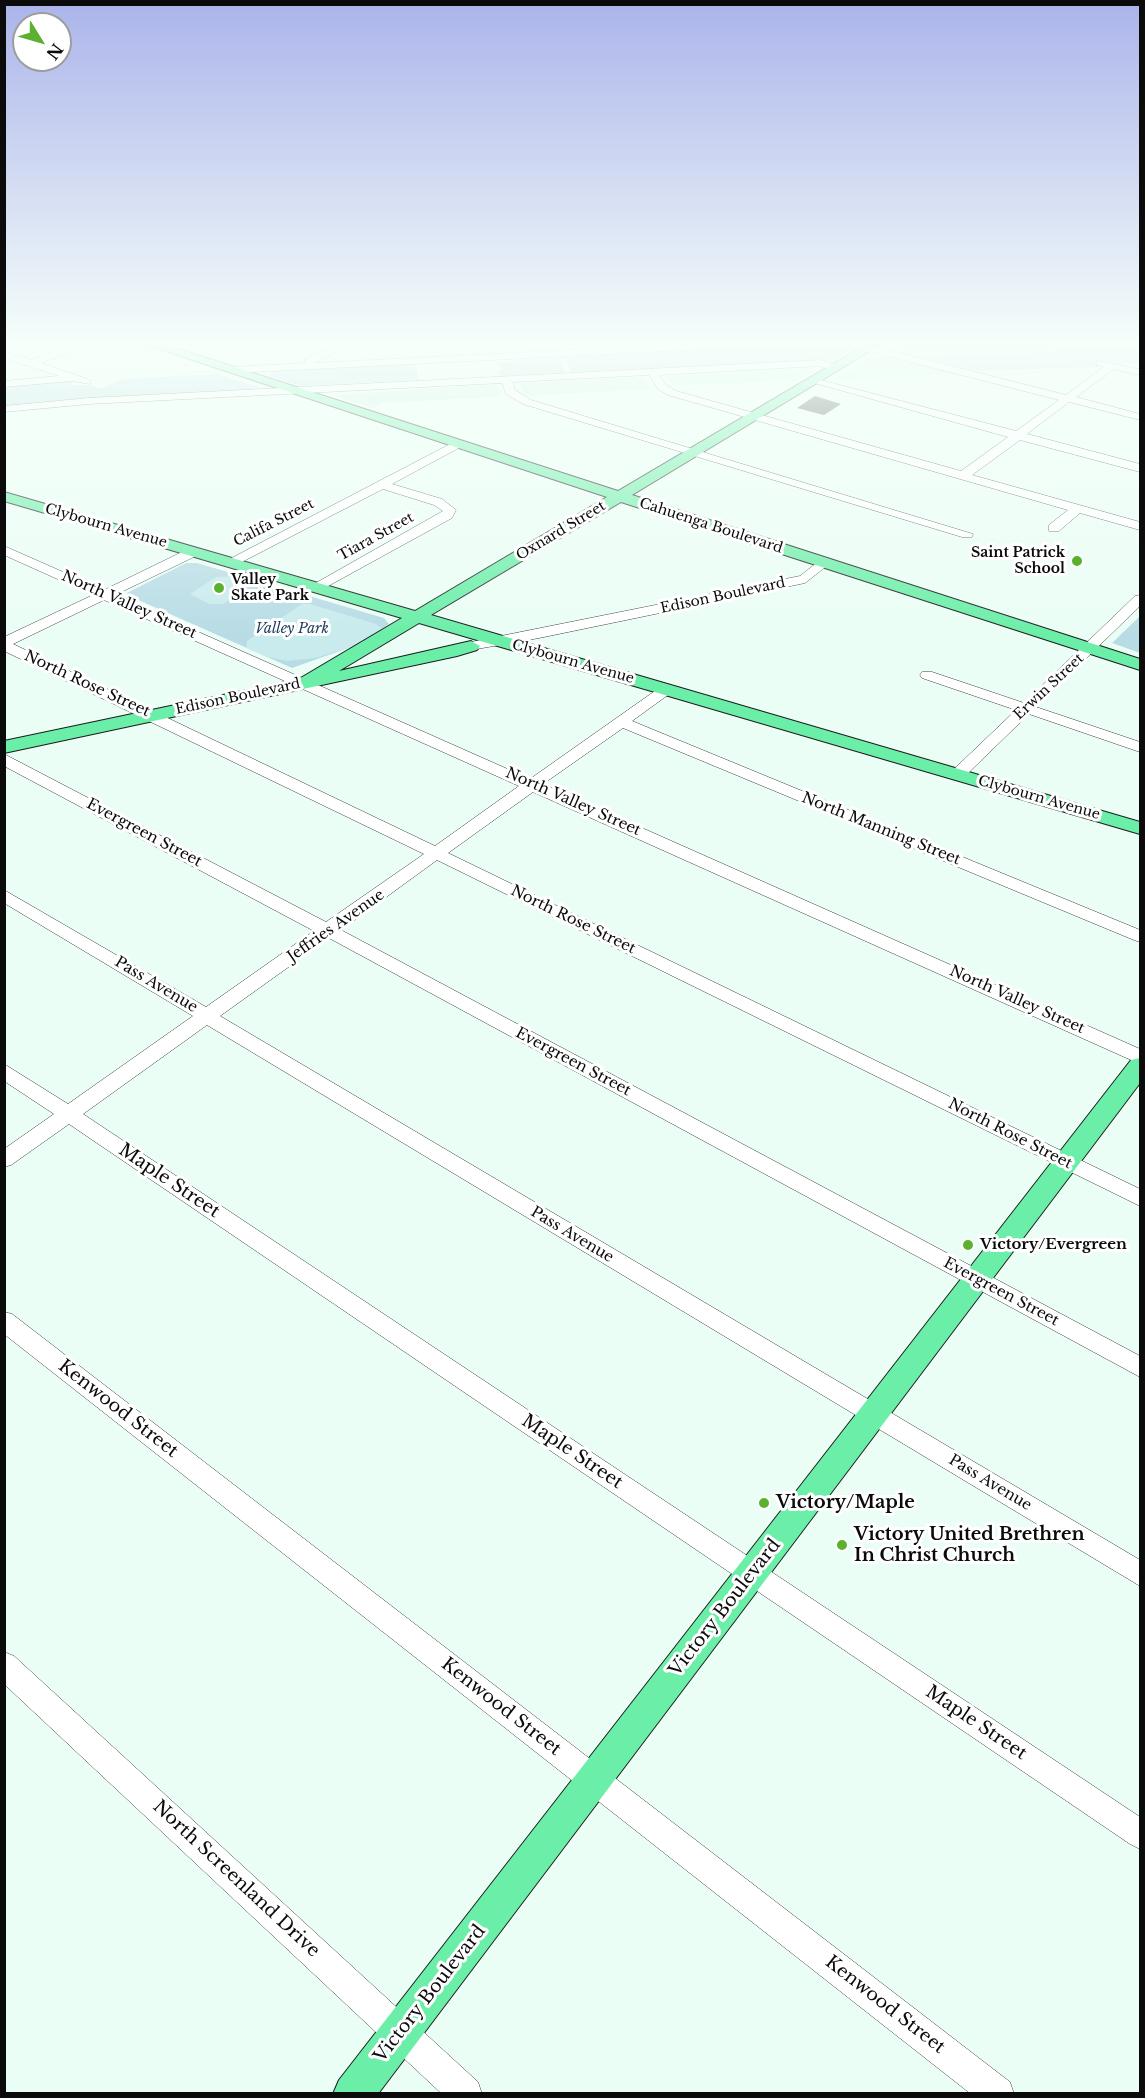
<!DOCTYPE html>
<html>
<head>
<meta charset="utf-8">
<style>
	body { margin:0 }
	#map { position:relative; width:1145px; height:2098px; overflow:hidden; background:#ebfef5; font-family:"Libre Baskerville",serif }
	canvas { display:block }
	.frame { position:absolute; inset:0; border:6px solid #0b0b0b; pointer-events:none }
	.north { position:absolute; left:12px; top:12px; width:60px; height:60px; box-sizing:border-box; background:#fff; border:2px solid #9d9d9d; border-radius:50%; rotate:127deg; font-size:16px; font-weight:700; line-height:24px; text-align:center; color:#0b0b0b }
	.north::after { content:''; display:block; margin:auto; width:21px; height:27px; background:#5bb02f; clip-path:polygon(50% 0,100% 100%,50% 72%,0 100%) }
</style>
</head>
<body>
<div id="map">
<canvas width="1145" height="2098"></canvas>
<div class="frame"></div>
<div class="north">N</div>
</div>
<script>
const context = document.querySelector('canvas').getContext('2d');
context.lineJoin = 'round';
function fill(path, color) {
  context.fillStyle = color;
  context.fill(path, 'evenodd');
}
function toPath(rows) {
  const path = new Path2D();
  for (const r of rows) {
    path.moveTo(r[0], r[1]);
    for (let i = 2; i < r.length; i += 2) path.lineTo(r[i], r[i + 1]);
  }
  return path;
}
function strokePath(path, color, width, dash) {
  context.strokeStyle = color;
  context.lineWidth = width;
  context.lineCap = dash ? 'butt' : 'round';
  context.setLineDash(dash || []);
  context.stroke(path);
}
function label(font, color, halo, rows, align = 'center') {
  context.font = font + ' "Libre Baskerville",serif';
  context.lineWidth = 6;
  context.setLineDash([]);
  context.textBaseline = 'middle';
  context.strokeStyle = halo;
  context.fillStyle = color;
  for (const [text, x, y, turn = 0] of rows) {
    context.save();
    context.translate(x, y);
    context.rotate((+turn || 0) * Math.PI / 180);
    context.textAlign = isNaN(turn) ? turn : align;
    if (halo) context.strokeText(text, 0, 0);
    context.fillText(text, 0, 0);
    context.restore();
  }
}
fill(toPath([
	[897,342,1140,342,1140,347,925,358,888,348]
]), '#eae6e0');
fill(toPath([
	[889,357,956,374,834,379,869,358],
	[809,368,812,372,798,380,672,386,665,377],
	[641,377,650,389,524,396,519,383],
	[495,384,502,392,493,397,384,403,373,408,331,395]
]), '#cef1e4');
fill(toPath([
	[863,342,832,361,571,374,566,357],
	[1140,347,1140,363,1118,364,1101,360,1097,363,1099,367,976,371,925,358],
	[561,358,565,373,500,376,496,373,501,370,500,366,494,363],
	[416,364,418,380,300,386,268,376,274,371],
	[216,374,259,387,256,390,5,406,5,387,72,381,71,385,89,385,102,388,124,379],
	[186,563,197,563,384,618,389,624,354,646,292,668,127,595,127,593],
	[1140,616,1140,653,1112,643]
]), '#b8dce5');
fill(toPath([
	[238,576,252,584,234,591,235,596,223,604,210,604,190,594,216,577],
	[302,604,310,604,376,624,384,630,354,646,315,658,287,661,268,657,246,648,247,641]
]), '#c9ebed');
fill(toPath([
	[815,396,841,404,824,415,797,408]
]), '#49534a');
const minor = toPath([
	[79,342,94,342,41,363,90,380,90,384,72,381,4,387,4,381,59,376,4,358,4,351,31,360,79,342],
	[343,342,357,342,314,363,725,342,792,342,787,345,233,373,228,370,233,367,305,363,305,359,343,342],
	[868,345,1066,395,1104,367,1097,365,1097,361,1140,369,1140,375,1114,369,1076,397,1140,414,1140,420,1069,402,1027,434,1140,464,1140,472,1020,440,972,475,1140,522,1140,530,1080,513,1059,531,1049,531,1049,525,1068,510,668,395,658,389,649,375,513,382,515,390,531,400,973,534,972,537,962,537,523,404,506,394,502,383,89,404,4,412,4,406,89,398,821,360,840,368,835,371,820,366,659,375,666,385,676,391,961,471,1008,437,807,381,813,378,1016,431,1059,400,864,350,864,346,868,345],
	[456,441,466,444,392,484,442,499,456,510,452,518,319,591,309,591,307,588,443,511,434,505,383,489,234,566,229,567,222,563,456,441],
	[4,546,104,590,188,549,198,549,198,555,115,595,530,779,662,686,672,686,674,689,672,692,632,721,1140,930,1140,942,1134,940,623,728,543,784,1140,1049,1140,1064,533,792,448,853,1140,1189,1140,1206,437,860,341,930,1140,1356,1140,1377,329,938,220,1016,1140,1560,1140,1586,207,1025,83,1114,1140,1817,1140,1849,1130,1844,69,1124,11,1165,4,1167,4,1149,54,1114,4,1081,4,1064,68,1104,193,1016,4,903,4,890,206,1007,314,931,4,766,4,754,326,922,424,854,4,651,4,637,93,595,4,555,4,546],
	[104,600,519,786,435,846,13,644,104,600],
	[823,558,830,562,828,565,805,583,539,638,471,650,464,646,471,642,800,576,823,558],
	[1140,595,1140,606,1036,707,1140,742,1140,752,1029,714,964,777,952,777,950,774,952,771,1016,710,922,678,920,675,922,672,932,672,1024,703,1135,596,1140,595],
	[4,1312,12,1314,1010,2082,1014,2094,971,2094,4,1334,4,1312],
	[4,1652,14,1656,478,2082,482,2094,442,2094,4,1684,4,1652]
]);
const major = toPath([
	[138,342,157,342,618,491,870,342,885,342,632,495,1140,659,1140,670,621,502,431,615,1140,822,1140,834,419,623,339,671,471,641,480,646,477,650,457,656,4,753,4,741,299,679,402,618,4,501,4,492,415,611,607,497,138,342],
	[1140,1058,1140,1083,378,2094,333,2094,339,2080,1131,1060,1140,1058]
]);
strokePath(minor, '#3e3e3e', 1);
strokePath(major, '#1c1c1c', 2);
fill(minor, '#fff');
fill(major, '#6beea8');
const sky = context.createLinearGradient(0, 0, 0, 636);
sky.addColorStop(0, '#abb4ea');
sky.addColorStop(0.54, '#f6fffa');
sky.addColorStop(1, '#f6fffa00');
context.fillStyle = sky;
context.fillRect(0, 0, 1145, 636);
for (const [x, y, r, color] of [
	[1077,561,6,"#5bb02f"],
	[219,588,6,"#5bb02f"],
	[968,1245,6,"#5bb02f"],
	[764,1503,6,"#5bb02f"],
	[842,1545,6,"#5bb02f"]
]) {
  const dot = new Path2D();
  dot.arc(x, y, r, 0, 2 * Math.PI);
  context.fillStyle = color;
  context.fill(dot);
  strokePath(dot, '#fff', 2);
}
label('14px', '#0b0b0b', '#fff', [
	["Califa Street",274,523,-27],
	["Clybourn Avenue",106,526,16],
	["Cahuenga Boulevard",711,526,18],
	["Oxnard Street",561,531,-31],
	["Tiara Street",376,537,-29],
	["Edison Boulevard",723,596,-12],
	["Clybourn Avenue",573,662,16],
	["Erwin Street",1049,687,-43],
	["Edison Boulevard",238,697,-12],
	["Clybourn Avenue",1039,798,16]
]);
label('bold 14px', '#0b0b0b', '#fff', [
	["Saint Patrick",1065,553],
	["School",1065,569],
	["Valley",231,580,"left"],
	["Skate Park",231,596,"left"]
], 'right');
label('italic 14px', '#213f5d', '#fff', [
	["Valley Park",292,629]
]);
label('15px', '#0b0b0b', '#fff', [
	["North Valley Street",129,605,24],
	["North Rose Street",87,684,25],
	["North Valley Street",573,802,24],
	["North Manning Street",881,829,22],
	["Evergreen Street",144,833,28],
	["North Rose Street",573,920,26],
	["Jeffries Avenue",336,926,-35],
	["Pass Avenue",156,985,31],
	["North Valley Street",1017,1000,24],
	["Evergreen Street",573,1062,28],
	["North Rose Street",1010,1134,27],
	["Pass Avenue",572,1235,31],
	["Evergreen Street",1001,1292,28],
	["Pass Avenue",990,1483,31]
]);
label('bold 15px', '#0b0b0b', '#fff', [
	["Victory/Evergreen",980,1245]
], 'left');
label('18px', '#0b0b0b', '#fff', [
	["Maple Street",169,1181,34],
	["Kenwood Street",118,1409,38],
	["Maple Street",572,1452,34],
	["Victory Boulevard",725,1608,-52],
	["Kenwood Street",501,1707,38],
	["Maple Street",976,1723,34],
	["North Screenland Drive",236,1879,43],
	["Victory Boulevard",430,1994,-52],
	["Kenwood Street",885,2005,38]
]);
label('bold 18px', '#0b0b0b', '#fff', [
	["Victory/Maple",776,1503],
	["Victory United Brethren",854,1535],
	["In Christ Church",854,1556]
], 'left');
</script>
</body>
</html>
